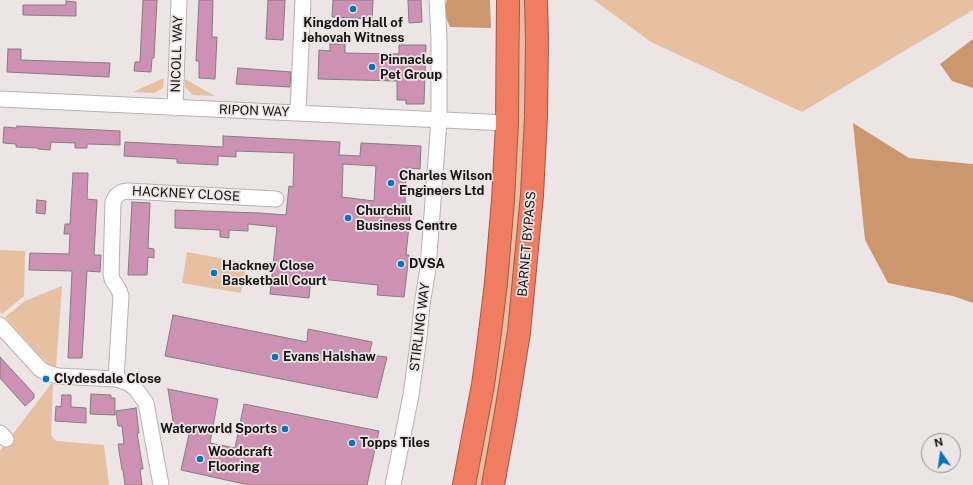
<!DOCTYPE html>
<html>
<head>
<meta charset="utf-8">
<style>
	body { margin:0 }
	#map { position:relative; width:973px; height:485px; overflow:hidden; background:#ede4e5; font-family:"Public Sans",sans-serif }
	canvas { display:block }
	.north { position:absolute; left:921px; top:433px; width:40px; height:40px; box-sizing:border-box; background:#ede4e5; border:1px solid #979091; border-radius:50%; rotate:347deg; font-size:11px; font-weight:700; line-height:16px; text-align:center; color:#161313 }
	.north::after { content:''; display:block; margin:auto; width:14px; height:18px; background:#0074be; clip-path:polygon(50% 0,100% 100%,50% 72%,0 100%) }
</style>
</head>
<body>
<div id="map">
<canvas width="973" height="485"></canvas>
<div class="north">N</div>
</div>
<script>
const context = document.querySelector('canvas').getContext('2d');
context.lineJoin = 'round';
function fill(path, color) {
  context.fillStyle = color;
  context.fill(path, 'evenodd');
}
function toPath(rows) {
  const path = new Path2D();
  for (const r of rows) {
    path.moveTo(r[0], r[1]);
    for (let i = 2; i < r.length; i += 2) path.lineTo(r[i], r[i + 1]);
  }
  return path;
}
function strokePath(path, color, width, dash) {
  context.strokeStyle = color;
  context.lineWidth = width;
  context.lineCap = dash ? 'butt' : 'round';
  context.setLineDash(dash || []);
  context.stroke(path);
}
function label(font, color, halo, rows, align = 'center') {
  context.font = font + ' "Public Sans",sans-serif';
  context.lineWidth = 3.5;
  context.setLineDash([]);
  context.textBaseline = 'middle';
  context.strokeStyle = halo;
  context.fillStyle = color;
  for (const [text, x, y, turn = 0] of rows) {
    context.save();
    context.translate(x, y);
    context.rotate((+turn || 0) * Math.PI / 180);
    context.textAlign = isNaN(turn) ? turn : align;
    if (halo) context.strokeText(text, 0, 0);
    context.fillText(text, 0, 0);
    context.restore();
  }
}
fill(toPath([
	[519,0,526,0,526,29,524,158,520,222,513,285,498,400,481,485,475,485,495,373,508,274,517,158,520,48],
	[594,0,973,0,973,10,802,112,651,42],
	[164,78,163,88,154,93,133,92],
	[185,79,215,96,193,95,185,87],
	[0,250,25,251,24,296,2,314,0,312],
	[187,252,246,263,241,293,182,283],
	[62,286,56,367,48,364,36,352,5,317,25,301],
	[51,384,53,384,51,435,56,441,104,445,109,485,0,485,0,451]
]), '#e7bfa1');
fill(toPath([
	[447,0,490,0,491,28,450,27,443,10],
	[973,39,973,88,952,81,940,64],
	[853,123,909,158,973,164,973,303,953,296,888,283,865,240]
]), '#cc966e');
const building = toPath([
	[143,0,157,0,154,58,152,58,151,72,134,71,135,62,140,62,143,0],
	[199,0,213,0,212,37,217,37,215,79,199,78,199,61,196,61,199,0],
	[268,0,285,0,283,40,266,39,268,0],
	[333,0,373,0,372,19,332,17,333,0],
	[408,0,421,0,422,22,409,23,408,0],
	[66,1,76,2,76,16,23,15,23,5,66,5,66,1],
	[330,44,345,44,345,53,399,54,399,45,426,45,424,104,406,104,406,100,397,100,397,81,318,79,319,50,330,51,330,44],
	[8,49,21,49,21,60,110,63,109,77,7,72,8,49],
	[238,68,291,72,290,87,236,84,238,68],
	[17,126,120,131,120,145,87,144,87,148,75,148,75,143,51,142,50,150,38,149,38,148,16,147,16,144,3,143,4,127,17,128,17,126],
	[223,136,340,142,339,155,360,156,361,143,421,146,420,169,406,168,405,204,411,205,406,255,409,255,404,297,377,295,378,285,311,278,309,298,270,294,277,227,248,224,248,231,229,230,229,238,220,237,220,230,175,228,175,210,259,213,286,215,289,186,293,187,294,153,236,151,236,157,218,156,218,165,177,163,177,159,124,156,125,142,223,147,223,136],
	[343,164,376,166,374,201,342,197,343,164],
	[73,173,88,173,87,199,97,200,94,255,101,255,100,272,87,271,82,358,68,358,72,271,29,270,30,253,69,254,70,234,64,234,65,224,70,224,73,173],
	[37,200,46,201,45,214,36,213,37,200],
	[132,202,150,203,148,248,154,249,154,258,148,257,147,275,128,275,132,202],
	[173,315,307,342,308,329,372,342,369,355,387,357,377,398,165,356,173,315],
	[0,357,34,394,34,398,25,406,0,378,0,357],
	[168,389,218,399,210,443,235,448,244,404,379,431,367,485,249,485,181,470,190,430,174,427,168,389],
	[91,394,111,395,111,398,115,398,115,415,90,414,91,394],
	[62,395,71,395,71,407,86,408,86,423,55,421,56,406,61,407,62,395],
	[136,408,139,433,137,433,143,469,140,469,142,485,125,485,123,470,122,470,118,444,124,444,122,426,118,426,116,411,136,408]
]);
fill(building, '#cd91b3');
strokePath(building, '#847d80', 1);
const minor = toPath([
	[0,99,507,123],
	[175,108,179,0],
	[298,113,303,0],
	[0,325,40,369,47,373,58,376,116,379,128,383,135,388,146,403,161,485],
	[116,379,121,296,119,290,112,279,111,273,113,202,116,196,122,192,128,191,276,199],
	[0,433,6,439],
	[393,485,411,395,419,337,422,305,428,268,439,120,439,38,437,0]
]);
const highway = toPath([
	[464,485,483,385,488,348,496,283,503,200,507,123,508,0],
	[493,485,506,413,519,332,532,195,536,117,537,39,536,0]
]);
strokePath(minor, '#b9b0b1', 17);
strokePath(highway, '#a45746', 24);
strokePath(minor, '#fff', 15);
strokePath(highway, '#f07c62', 22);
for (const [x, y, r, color] of [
	[353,9,4,"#0074be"],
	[372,67,4,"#0074be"],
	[391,183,4,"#0074be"],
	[348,218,4,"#0074be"],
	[401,264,4,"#0074be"],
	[214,273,4,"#0074be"],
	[275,357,4,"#0074be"],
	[46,379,4,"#0074be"],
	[285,429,4,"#0074be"],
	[352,443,4,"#0074be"],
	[200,459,4,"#0074be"]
]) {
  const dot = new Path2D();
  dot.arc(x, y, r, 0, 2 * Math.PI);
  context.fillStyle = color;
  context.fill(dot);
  strokePath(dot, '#ede4e5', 1.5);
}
label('bold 13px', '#161313', '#ede4e5', [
	["Kingdom Hall of",353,23,"center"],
	["Jehovah Witness",353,38,"center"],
	["Pinnacle",380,60],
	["Pet Group",380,75],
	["Charles Wilson",399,176],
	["Engineers Ltd",399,191],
	["Churchill",356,211],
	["Business Centre",356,226],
	["DVSA",409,264],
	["Hackney Close",222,266],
	["Basketball Court",222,281],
	["Evans Halshaw",283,357],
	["Clydesdale Close",54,379],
	["Waterworld Sports",277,429,"right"],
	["Topps Tiles",360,443],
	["Woodcraft",208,452],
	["Flooring",208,467]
], 'left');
label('13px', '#161313', '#ede4e5', [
	["NICOLL WAY",177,54,-88],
	["RIPON WAY",254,111,2],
	["HACKNEY CLOSE",186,194,3],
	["BARNET BYPASS",527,244,-85],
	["STIRLING WAY",420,327,-83]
]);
</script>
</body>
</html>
